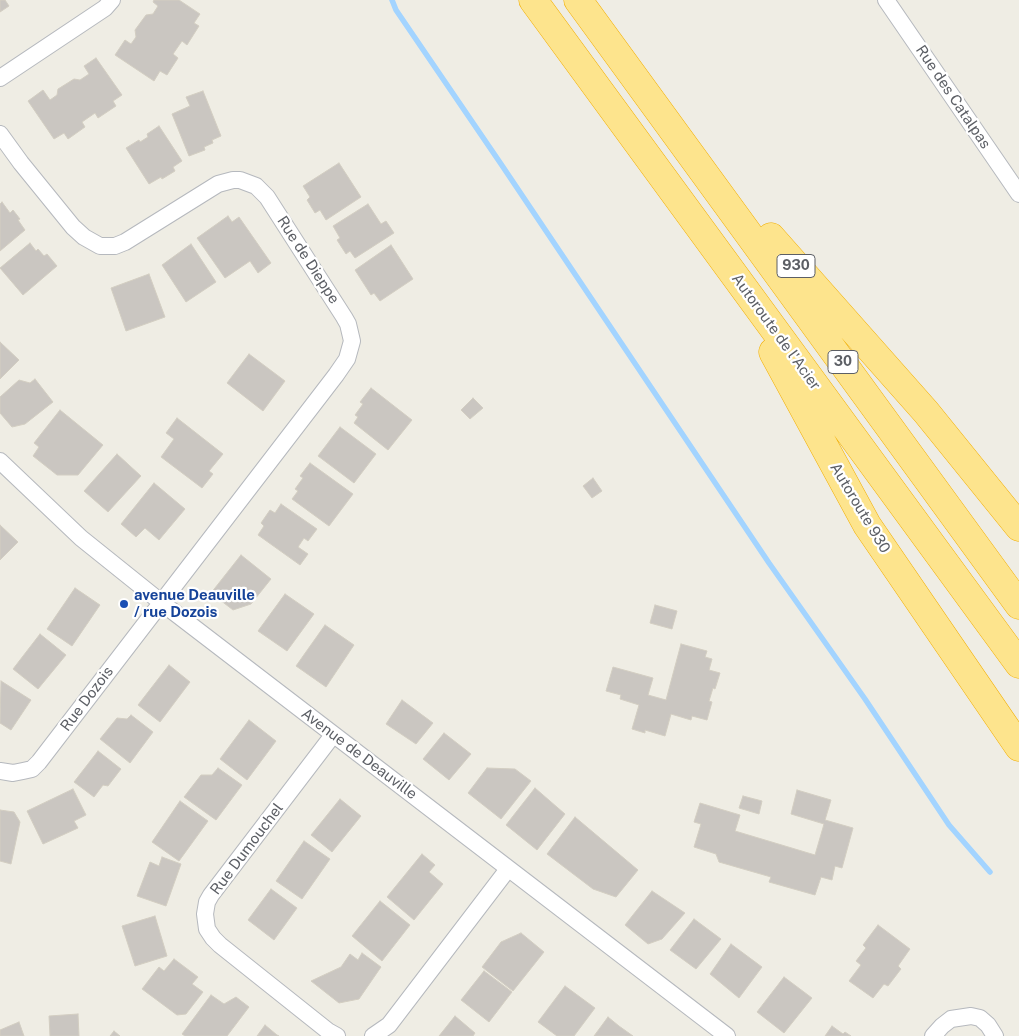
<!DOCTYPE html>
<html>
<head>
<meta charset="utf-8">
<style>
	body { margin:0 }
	canvas { display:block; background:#efede4 }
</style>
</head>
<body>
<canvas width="1019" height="1036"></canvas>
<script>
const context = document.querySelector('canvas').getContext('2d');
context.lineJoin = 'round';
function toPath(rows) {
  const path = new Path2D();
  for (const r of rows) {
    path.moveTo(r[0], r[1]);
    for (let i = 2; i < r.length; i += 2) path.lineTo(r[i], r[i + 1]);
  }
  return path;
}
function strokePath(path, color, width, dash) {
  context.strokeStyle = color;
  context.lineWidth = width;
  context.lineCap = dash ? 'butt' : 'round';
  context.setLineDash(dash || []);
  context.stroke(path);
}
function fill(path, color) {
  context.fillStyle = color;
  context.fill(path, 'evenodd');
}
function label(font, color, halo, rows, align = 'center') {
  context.font = font + ' "Public Sans",sans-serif';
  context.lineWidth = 4.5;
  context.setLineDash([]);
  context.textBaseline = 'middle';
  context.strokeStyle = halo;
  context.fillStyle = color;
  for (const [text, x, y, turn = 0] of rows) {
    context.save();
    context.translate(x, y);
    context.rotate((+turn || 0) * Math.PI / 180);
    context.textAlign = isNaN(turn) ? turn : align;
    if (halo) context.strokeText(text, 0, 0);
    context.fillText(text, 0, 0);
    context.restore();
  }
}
strokePath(toPath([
	[392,0,396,10,501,164,769,563,865,699,949,825,990,872]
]), '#a3d4ff', 5.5);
const building = toPath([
	[0,0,5,0,9,6,0,12,0,0],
	[154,0,179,0,200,14,194,23,199,26,187,45,182,41,173,54,178,58,167,75,160,71,154,81,115,55,125,40,131,44,136,37,135,30,146,15,153,14,158,6,153,2,154,0],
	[96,58,122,95,113,101,116,106,98,118,95,113,82,122,85,127,68,139,64,133,54,139,28,101,43,90,50,100,57,95,58,89,74,79,80,80,89,74,84,66,96,58],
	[203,91,221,136,212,140,213,143,204,147,205,150,189,156,172,114,190,106,186,97,203,91],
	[159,126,182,161,173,167,175,171,162,179,161,177,149,184,126,148,139,140,140,142,148,137,147,134,159,126],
	[339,163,361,197,326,220,320,210,315,213,307,200,310,197,303,186,339,163],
	[2,202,10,213,13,210,20,219,18,220,25,230,0,251,0,204,2,202],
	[368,204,381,224,386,221,394,233,355,258,350,251,346,254,337,240,340,238,333,226,368,204],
	[228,216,232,222,239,217,271,263,258,273,250,261,225,278,197,238,228,216],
	[30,243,36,251,38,249,44,256,47,254,57,266,23,295,0,268,30,243],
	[191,244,216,282,186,302,162,265,191,244],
	[391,245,413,279,380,301,374,293,371,295,355,270,391,245],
	[149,274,165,317,126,331,111,288,149,274],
	[0,342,19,360,0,379,0,342],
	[249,354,285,381,263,411,227,383,249,354],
	[35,379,53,402,25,424,12,427,0,413,0,397,19,380,30,383,35,379],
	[371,388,412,420,388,450,354,423,358,417,355,415,363,404,360,402,371,388],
	[473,398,483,408,470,419,461,410,473,398],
	[60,410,103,445,78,475,57,475,33,456,39,447,34,443,60,410],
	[177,418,223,454,209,471,213,474,202,488,161,457,174,439,166,433,177,418],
	[340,427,376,454,354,483,318,456,340,427],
	[117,454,141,476,108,512,84,491,117,454],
	[310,463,353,494,329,526,292,499,298,491,295,489,303,478,300,476,310,463],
	[593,478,602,491,592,498,583,486,593,478],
	[154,483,185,509,159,540,145,528,136,537,121,524,154,483],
	[281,504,317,529,308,541,304,538,298,547,308,554,300,565,258,535,264,526,261,523,270,510,275,513,281,504],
	[0,525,18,542,0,560,0,525],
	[241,555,271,579,251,604,233,610,211,593,241,555],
	[75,588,100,605,72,646,47,629,75,588],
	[285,594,314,614,287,651,258,631,285,594],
	[655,605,677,611,672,629,650,623,655,605],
	[325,625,354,645,326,687,296,666,325,625],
	[40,634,66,655,38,689,13,669,40,634],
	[681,644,707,651,705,657,712,659,709,670,720,673,715,689,713,688,709,701,712,702,707,720,692,716,691,720,671,714,665,736,645,730,645,733,632,729,639,705,620,699,621,695,606,691,613,667,653,678,648,695,666,700,681,644],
	[169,665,190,682,160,722,138,705,169,665],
	[1,681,31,700,11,730,0,723,1,681],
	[402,700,433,723,416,744,386,724,402,700],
	[131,715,153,732,130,763,100,739,117,718,127,719,131,715],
	[249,720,276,741,247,780,220,759,249,720],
	[444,733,471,754,449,780,423,759,444,733],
	[98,751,121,769,108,786,103,785,94,797,74,782,98,751],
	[218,768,242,785,216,820,184,797,201,775,212,775,218,768],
	[487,768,515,769,531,781,501,819,468,793,487,768],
	[535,788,565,814,537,850,506,825,535,788],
	[73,789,86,815,74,821,78,828,43,844,27,811,73,789],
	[797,790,831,800,825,820,853,828,842,868,835,866,832,880,821,877,815,895,769,882,771,877,719,862,716,854,694,847,701,824,694,822,700,803,740,815,735,831,815,855,824,824,791,814,797,790],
	[743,796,762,801,759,814,739,808,743,796],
	[340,799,361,816,332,852,311,835,340,799],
	[180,801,208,821,179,861,152,842,180,801],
	[0,810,14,812,20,822,11,864,0,861,0,810],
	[575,817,638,870,616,897,593,889,547,854,575,817],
	[304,841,330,859,302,899,276,881,304,841],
	[422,854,435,865,429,872,443,884,414,920,387,897,422,854],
	[162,857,181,864,166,906,137,896,150,862,159,866,162,857],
	[271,889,297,908,274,940,248,920,271,889],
	[652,891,685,913,662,939,648,944,625,925,652,891],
	[380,901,410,925,382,961,352,936,380,901],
	[155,916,167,956,135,966,122,926,155,916],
	[694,919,721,939,696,969,670,950,694,919],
	[878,925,910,949,898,966,901,969,888,986,884,984,873,998,849,981,861,965,856,961,866,948,863,945,878,925],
	[521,933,544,952,513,991,482,967,501,942,521,933],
	[731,944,762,967,739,998,710,974,731,944],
	[362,953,381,967,359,999,339,1003,311,981,341,967,350,954,358,960,362,953],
	[174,959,198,977,192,984,203,992,186,1014,177,1015,142,989,159,967,164,971,174,959],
	[484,971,512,992,489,1022,461,1000,484,971],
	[784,977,812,998,784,1033,757,1012,784,977],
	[565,986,595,1008,574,1036,557,1036,538,1022,565,986],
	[211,995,224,1004,236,997,249,1007,227,1036,185,1036,182,1034,211,995],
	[78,1014,79,1036,50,1036,49,1016,78,1014],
	[455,1016,475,1033,473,1036,439,1036,455,1016],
	[608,1017,619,1026,633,1036,594,1036,608,1017],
	[19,1022,24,1036,0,1036,0,1030,19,1022],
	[265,1025,277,1035,279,1036,257,1036,265,1025],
	[832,1026,843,1034,845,1032,851,1036,825,1036,832,1026],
	[114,1031,120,1036,110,1036,114,1031]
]);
fill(building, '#cac6c1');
strokePath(building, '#d3cec2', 1);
const street = toPath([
	[886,0,1019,194],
	[0,78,105,8,112,0],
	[0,134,21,163,73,227,84,237,100,246,115,246,125,242,218,184,233,180,240,180,256,186,267,197,344,317,348,324,352,341,347,359,336,375,39,762,32,769,23,771,13,773,0,771],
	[0,461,81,538,162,603,727,1036],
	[333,735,211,895,207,902,205,914,207,929,213,938,220,945,328,1031,337,1036],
	[373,1036,389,1025,508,869],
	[933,1036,942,1026,951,1019,971,1016,980,1018,988,1025,995,1036]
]);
const highway = toPath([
	[533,0,1019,664],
	[578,0,1019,605],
	[771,237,926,412,1019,527],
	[773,352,867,525,1019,747]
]);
strokePath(street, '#b6b9be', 18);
strokePath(highway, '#f2ae00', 29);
strokePath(street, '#fff', 16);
strokePath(highway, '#fde48d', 28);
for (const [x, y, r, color] of [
	[124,604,5,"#1a4fb4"]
]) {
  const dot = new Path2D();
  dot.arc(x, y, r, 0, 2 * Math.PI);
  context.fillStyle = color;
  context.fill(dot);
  strokePath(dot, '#fff', 2);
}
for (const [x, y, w] of [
	[796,266,38],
	[843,362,30]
]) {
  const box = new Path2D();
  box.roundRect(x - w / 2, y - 11.5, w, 23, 4);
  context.fillStyle = '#fff';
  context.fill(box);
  strokePath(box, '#5c5f65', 1);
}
label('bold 14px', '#5c5f65', null, [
	["930",796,266],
	["30",843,362]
]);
label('15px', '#5c5f65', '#fff', [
	["Rue des Catalpas",953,97,56],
	["Rue de Dieppe",308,260,57],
	["Autoroute de l'Acier",776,332,54],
	["Autoroute 930",860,508,59],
	["Rue Dozois",87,699,-53],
	["Avenue de Deauville",359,754,37],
	["Rue Dumouchel",247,849,-53]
]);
label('bold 15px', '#164399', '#fff', [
	["avenue Deauville",134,595],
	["/ rue Dozois",134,612]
], 'left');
</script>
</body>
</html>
